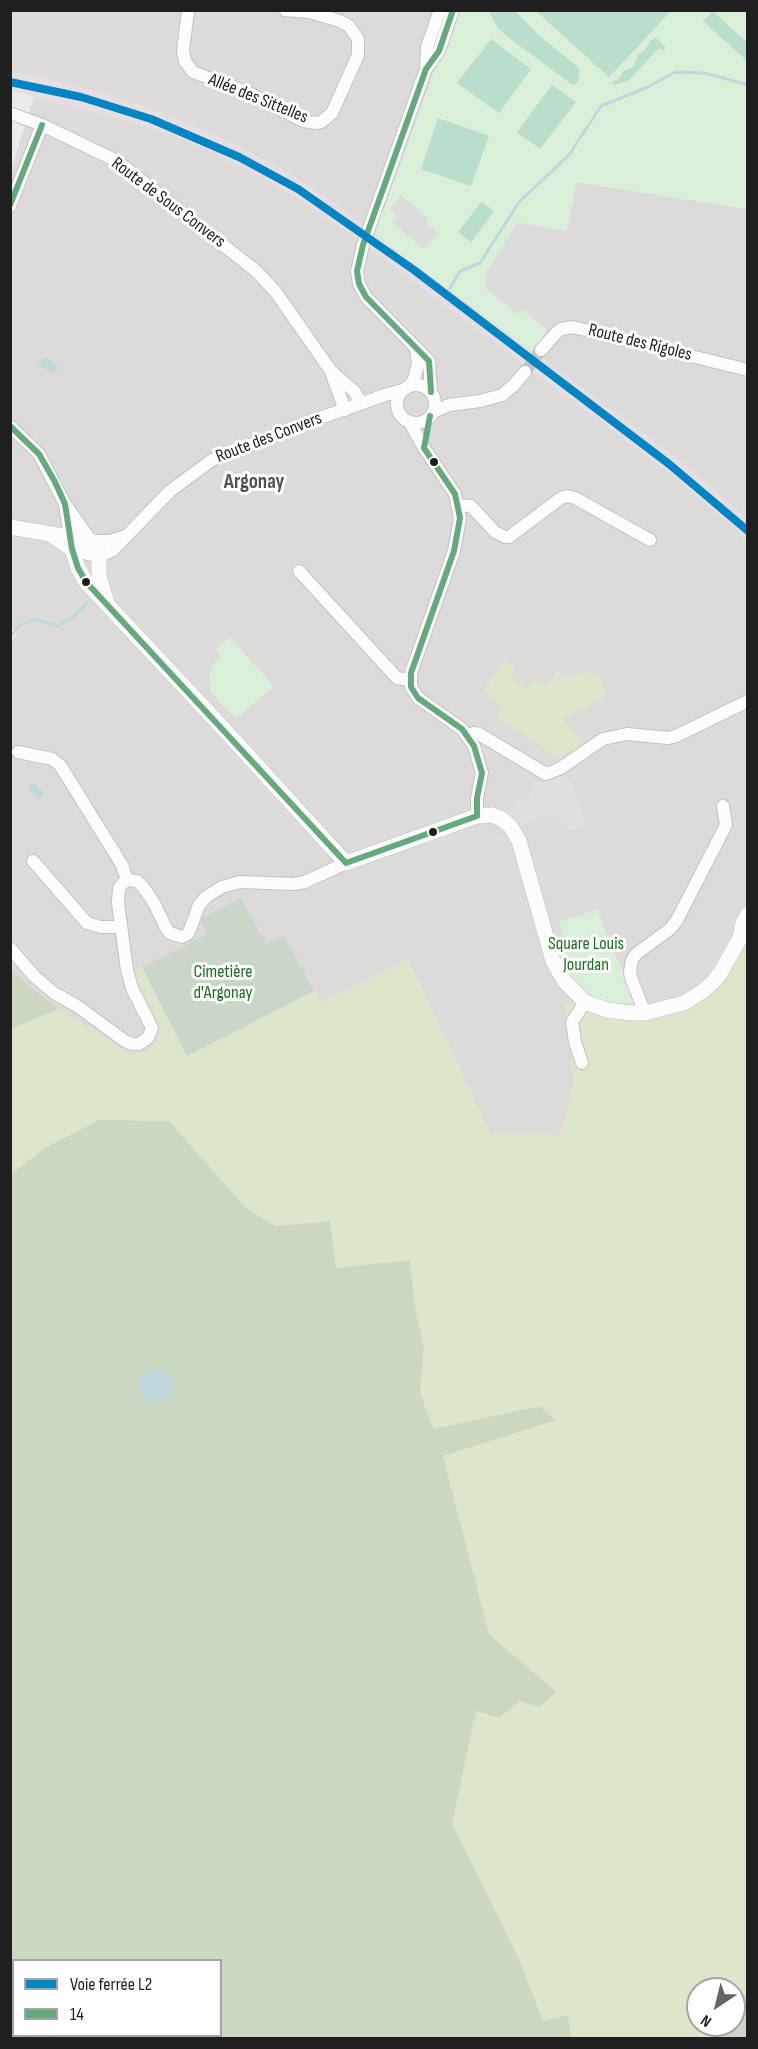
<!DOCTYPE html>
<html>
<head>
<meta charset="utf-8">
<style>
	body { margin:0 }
	#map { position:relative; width:758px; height:2049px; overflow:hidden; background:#edebe9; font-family:"Sofia Sans Condensed",sans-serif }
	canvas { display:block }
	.frame { position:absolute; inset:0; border:12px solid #1f1f1f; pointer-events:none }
	.legend { position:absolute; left:12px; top:1959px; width:210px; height:78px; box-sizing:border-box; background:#fff; border:2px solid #a5a5a5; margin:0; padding:8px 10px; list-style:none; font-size:18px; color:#1f1f1f }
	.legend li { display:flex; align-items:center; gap:12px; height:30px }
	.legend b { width:30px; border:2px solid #a5a5a5 }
	.north { position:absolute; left:686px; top:1977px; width:60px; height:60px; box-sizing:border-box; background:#fff; border:2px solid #a5a5a5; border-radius:50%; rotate:215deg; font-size:16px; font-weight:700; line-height:24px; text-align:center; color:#1f1f1f }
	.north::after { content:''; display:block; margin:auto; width:21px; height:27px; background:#676666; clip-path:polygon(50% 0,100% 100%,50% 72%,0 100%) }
</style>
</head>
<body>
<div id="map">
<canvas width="758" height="2049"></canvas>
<div class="frame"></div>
<ul class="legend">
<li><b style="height:8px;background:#0085c4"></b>Voie ferrée L2</li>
<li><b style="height:8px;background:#64aa7c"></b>14</li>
</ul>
<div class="north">N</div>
</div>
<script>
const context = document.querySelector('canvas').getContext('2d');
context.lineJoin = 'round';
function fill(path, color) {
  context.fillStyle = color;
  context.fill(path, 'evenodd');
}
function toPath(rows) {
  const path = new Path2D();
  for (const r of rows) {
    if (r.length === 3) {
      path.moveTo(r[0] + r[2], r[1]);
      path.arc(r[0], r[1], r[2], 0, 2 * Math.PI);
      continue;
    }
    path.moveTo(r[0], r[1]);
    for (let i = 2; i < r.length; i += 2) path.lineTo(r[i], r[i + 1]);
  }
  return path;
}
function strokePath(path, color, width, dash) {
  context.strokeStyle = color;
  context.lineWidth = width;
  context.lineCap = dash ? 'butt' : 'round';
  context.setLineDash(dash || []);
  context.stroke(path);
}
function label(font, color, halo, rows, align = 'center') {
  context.font = font + ' "Sofia Sans Condensed",sans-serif';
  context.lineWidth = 6;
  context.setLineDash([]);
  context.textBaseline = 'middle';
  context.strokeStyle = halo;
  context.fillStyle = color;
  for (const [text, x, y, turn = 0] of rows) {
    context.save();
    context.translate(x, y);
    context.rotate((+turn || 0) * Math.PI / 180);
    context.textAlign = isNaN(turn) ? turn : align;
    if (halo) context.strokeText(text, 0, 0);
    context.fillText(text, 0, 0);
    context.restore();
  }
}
fill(toPath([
	[10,11,456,11,375,234,331,201,280,168,217,136,164,114,105,94,40,77,11,72],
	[34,96,112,116,181,138,243,167,295,196,355,237,680,481,736,529,747,542,747,911,695,997,602,1012,565,1002,574,1082,561,1135,491,1135,408,960,321,1003,314,991,187,1056,133,972,160,1032,156,1043,147,1052,131,1055,59,1009,11,971,10,647,17,631,10,626,10,174],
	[576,182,747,209,747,519,685,465,533,352,543,339,546,333,544,328,518,314,486,288,486,273,517,222,567,231]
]), '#dcdbda');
fill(toPath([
	[10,72,40,77,105,94,164,114,217,136,280,168,331,201,685,465,747,519,747,542,736,529,680,481,355,237,295,196,243,167,181,138,112,116,11,91]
]), '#e6dee3');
fill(toPath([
	[505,660,516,667,510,676,526,688,535,678,546,687,558,671,568,679,575,674,583,672,597,676,602,681,606,697,563,719,583,742,559,758,496,717,504,709,483,691],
	[747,911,747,1992,734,2019,734,1989,698,1989,698,2025,730,2025,722,2038,572,2038,568,2015,543,2021,519,1959,452,1824,476,1711,499,1718,520,1701,556,1692,489,1635,443,1456,555,1419,540,1406,433,1429,420,1392,424,1348,414,1301,410,1260,336,1268,330,1221,276,1226,246,1208,169,1121,45,1148,11,1174,11,1029,59,1009,131,1055,147,1052,156,1043,160,1032,133,972,142,967,188,1055,314,991,321,1003,408,960,491,1134,561,1135,574,1082,565,1002,602,1012,695,997]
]), '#dbe6cb');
fill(toPath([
	[11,971,59,1009,11,1029],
	[99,1120,169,1121,246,1208,276,1226,330,1221,336,1268,410,1260,414,1301,424,1348,420,1392,433,1429,540,1406,556,1420,443,1456,489,1634,556,1692,539,1707,520,1701,499,1718,476,1711,452,1824,519,1959,543,2021,568,2015,572,2038,11,2038,11,1174,45,1148],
	[14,1960,220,1960,220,2036,14,2036],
	[747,1992,747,2038,722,2038,730,2025,734,2025,734,2019]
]), '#cbd8c1');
fill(toPath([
	[241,898,266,944,281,936,283,938,285,937,314,991,187,1056,142,967,208,934,200,919]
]), '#c9d6c8');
fill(toPath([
	[456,11,747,11,747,209,576,182,567,231,517,222,486,273,486,288,517,314,523,309,546,330,544,339,533,352,375,234],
	[230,637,274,686,236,719,209,690,211,667,222,656,216,649],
	[597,909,613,950,632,990,633,1004,604,1002,593,998,570,977,561,962,558,951,565,939,559,922]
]), '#daefd8');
fill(toPath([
	[489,11,515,11,541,37,578,67,580,71,578,82,573,85,509,38,497,27],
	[536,11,671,11,609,77],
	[713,11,747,43,747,58,746,60,703,21],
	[657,38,666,48,662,51,659,48,628,81,613,85,612,81,618,80,624,71,633,67,638,55,644,51,651,40],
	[491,39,531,69,499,113,457,83],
	[552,85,576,102,540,149,517,132],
	[438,118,489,136,471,186,421,169],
	[481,202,494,211,471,242,458,232]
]), '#b9decc');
fill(toPath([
	[401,195,429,219,426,223,438,233,423,249,392,222,397,216,389,209],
	[518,224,533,235,539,234,543,239,544,243,537,291,518,315,486,288,491,280,484,275],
	[116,560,141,589,119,610,109,596,102,572],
	[231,737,330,844,321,853,222,746],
	[536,824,553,879,537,884,523,879,511,882,495,835],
	[617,826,640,895,568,919,557,889,613,870,600,832],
	[455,893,452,908,456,910,474,905,478,918,462,922,460,925,461,934,448,936,441,900],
	[438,946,457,981,465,999,463,1000,465,1004,467,1004,473,1016,450,1028,415,959]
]), '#dddcdc');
fill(toPath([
	[565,775,571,780,585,825,566,831,563,824,560,825,557,813,521,824,515,823,501,812,512,809,518,800,523,801,530,797,533,788,531,783,536,780,540,783,545,782]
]), '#dfdfe2');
fill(toPath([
	[46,357,59,368,53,375,40,365,36,364],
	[33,783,45,794,39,800,27,789],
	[156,1386,17]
]), '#c0d8dc');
strokePath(toPath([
	[450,288,460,271,480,263,519,202,569,155,601,106,648,87,675,72,704,73,748,85],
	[10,637,19,626,34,619,58,626,72,618,88,602],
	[744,2038,748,2027]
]), '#c0d8dc', 3);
strokePath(toPath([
	[525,372,541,350]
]), '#c4c2c1', 12, [12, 6]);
const minor = toPath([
	[188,10,183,51,185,61,193,72,251,94,303,121,315,123,321,122,332,113,358,55,358,39,349,26,340,21,309,12,285,10],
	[426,69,427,47,440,10],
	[10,113,42,125,117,161,256,271,275,291,331,371,355,392,361,404],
	[10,206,42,125],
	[541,350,557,332,561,329,573,327,748,370],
	[331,372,345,410],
	[416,404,19],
	[410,386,414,379,418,364,416,348],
	[431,392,429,361,366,297,359,284,357,271,363,245,426,69,439,51,453,10],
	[433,412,449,405,480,401,502,395,513,386,525,372],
	[409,421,424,448,455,494,460,518,454,551,411,673,411,687,418,698,462,729,474,746,482,773,477,798,477,816],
	[10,426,39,454,65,504,91,541,110,541,126,536],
	[65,504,72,549,95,556,107,553,113,550,170,491,212,460,311,421,388,394,403,390],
	[458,505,471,506,495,532,505,537,509,537,561,498,567,496,575,498,650,540],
	[299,571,397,678,410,680],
	[467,735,474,733,479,734,546,774,561,768,603,739,627,734,668,738,676,736,748,701],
	[18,752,52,759,60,765,122,865,127,880],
	[33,861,87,923,101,927,121,927],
	[10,948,34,976,54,993,77,1006,125,1041,132,1044,139,1044,148,1038,152,1028,132,988,127,970,118,903,119,888,123,883,127,880,137,881,143,887,154,903,166,928,170,933,182,937,188,934,191,927,199,905,206,897,222,887,240,882,294,884,305,882,346,863],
	[645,1013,631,978,630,972,632,960,636,954,670,929,677,920,726,825,723,806],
	[582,1063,575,1042,572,1022,585,1002]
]);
const tertiary = toPath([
	[10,527,91,541,99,555,99,577,106,599],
	[50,534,72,549,78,568,86,582,219,724,346,863,477,816,492,815,502,819,511,827,519,841,553,961,565,982,585,1002,607,1010,631,1013,645,1013,684,1003,703,991,713,982,721,972,740,938,748,931],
	[740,938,743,923,748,914]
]);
strokePath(minor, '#c3c2c1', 14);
strokePath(tertiary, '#c3c2c1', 16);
strokePath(minor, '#fcfcfc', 12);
strokePath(tertiary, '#fcfcfc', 15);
strokePath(toPath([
	[10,205,42,125],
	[431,392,429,361,366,297,359,284,357,271,363,245,426,69,439,51,453,10],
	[430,416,424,448,455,494,460,518,454,551,411,673,411,687,418,698,462,729,474,746,482,773,477,798,477,816],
	[10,426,39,454,55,482,65,504,72,549,78,568,86,582,346,863],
	[346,863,477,816]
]), '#64aa7c', 6);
strokePath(toPath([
	[10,82,81,97,151,119,239,157,298,189,414,270,669,464,748,531]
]), '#0085c4', 8);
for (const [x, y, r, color] of [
	[434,462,5,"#1f1f1f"],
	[86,582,5,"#1f1f1f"],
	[433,832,5,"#1f1f1f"]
]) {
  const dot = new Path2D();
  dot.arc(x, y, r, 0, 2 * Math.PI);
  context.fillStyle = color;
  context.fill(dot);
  strokePath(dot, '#fff', 2);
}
label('18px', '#1f1f1f', '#fff', [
	["Allée des Sittelles",258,99,22],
	["Route de Sous Convers",168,203,37],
	["Route des Rigoles",640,343,14],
	["Route des Convers",269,438,-21]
]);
label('18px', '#1a701c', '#fff', [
	["Square Louis",586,944],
	["Jourdan",586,965],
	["Cimetière",223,972],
	["d'Argonay",223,993]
]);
label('bold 21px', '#525252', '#fff', [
	["Argonay",254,483]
]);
</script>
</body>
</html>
